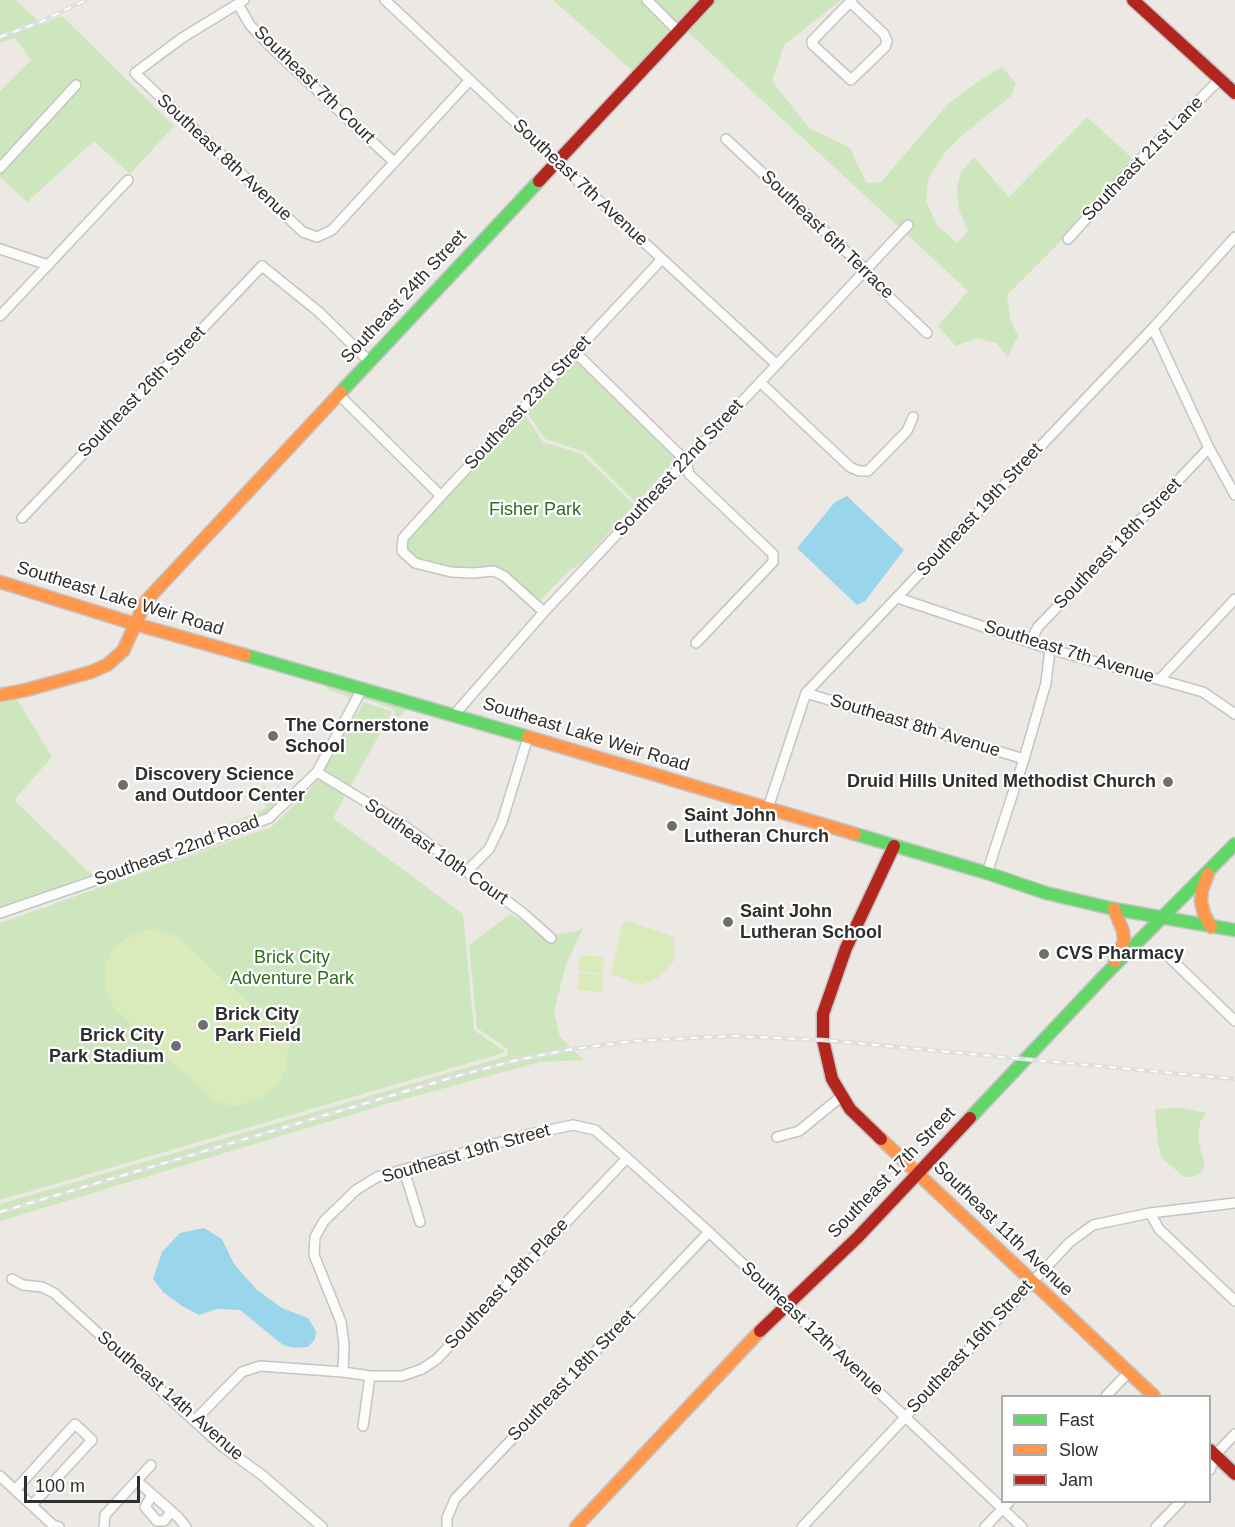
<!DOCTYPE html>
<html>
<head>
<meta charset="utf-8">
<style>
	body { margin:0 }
	#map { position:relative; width:1235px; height:1527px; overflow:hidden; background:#ece8e4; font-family:Helvetica,sans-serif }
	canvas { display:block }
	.legend { position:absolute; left:1001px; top:1395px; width:210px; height:108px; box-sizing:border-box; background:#fff; border:2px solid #ababab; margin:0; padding:8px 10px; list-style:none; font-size:18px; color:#2e2e2e }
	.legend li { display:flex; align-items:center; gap:12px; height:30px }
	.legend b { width:30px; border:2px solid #ababab }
	.scale { position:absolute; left:24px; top:1476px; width:116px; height:27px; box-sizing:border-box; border:3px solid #2e2e2e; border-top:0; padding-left:8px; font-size:18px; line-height:21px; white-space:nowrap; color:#2e2e2e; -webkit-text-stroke:4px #fff; paint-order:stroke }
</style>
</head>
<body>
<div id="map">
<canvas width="1235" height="1527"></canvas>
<ul class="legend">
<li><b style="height:8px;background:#63d668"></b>Fast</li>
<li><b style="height:8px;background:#ff974d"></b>Slow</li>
<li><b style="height:8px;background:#b3261e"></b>Jam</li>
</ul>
<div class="scale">100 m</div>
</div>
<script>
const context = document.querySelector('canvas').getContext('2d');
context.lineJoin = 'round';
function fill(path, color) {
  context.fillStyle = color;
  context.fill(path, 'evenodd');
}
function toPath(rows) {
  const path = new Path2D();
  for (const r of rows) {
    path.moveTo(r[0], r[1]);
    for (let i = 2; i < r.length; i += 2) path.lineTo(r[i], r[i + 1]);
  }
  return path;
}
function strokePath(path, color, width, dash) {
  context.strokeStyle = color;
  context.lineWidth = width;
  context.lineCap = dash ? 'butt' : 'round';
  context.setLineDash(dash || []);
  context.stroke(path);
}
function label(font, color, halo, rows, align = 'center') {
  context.font = font + ' Helvetica,sans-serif';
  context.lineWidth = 4.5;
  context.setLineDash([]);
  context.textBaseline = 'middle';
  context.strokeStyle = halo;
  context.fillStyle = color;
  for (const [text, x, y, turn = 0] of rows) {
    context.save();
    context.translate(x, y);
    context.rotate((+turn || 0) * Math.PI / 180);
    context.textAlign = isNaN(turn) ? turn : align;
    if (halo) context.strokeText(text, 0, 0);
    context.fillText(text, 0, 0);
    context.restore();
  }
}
fill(toPath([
	[0,0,15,0,42,24,62,16,174,126,130,174,94,141,27,202,0,177,0,91,31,60,15,38,0,43],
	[553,0,702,0,634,72],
	[714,0,841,0,784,45,772,81,809,128,851,148,855,160,867,183,881,182,948,104,977,82,1002,67,1016,83,1011,96,961,136,943,155,928,179,926,201,937,225,957,243,968,231,959,210,957,188,961,172,974,157,1009,197,1087,117,1132,158,1059,243,1007,295,1010,318,1018,336,1008,357,996,343,976,338,956,346,938,326,968,291,686,30],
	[576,351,683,451,636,503,585,452,545,439,527,412,521,411],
	[524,413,543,442,582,454,634,505,580,564,569,571,539,602,506,571,483,567,449,568,414,558,408,553,406,546,409,538],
	[330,684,409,706,386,731,395,714,393,709,365,699,361,700,306,788,269,824,0,919,0,699,15,696,52,757,14,800,98,881,266,808,262,784,279,801,284,801,307,779,324,754,350,701,347,696,326,689],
	[364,702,392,712,333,818,463,914,474,1030,506,1052,0,1200,0,923,271,827,309,791],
	[510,914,547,936,575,932,583,928,566,965,554,1011,560,1037,584,1060,540,1062,390,1103,0,1221,0,1204,507,1056,508,1049,477,1028,469,945],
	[1182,1108,1206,1113,1200,1122,1198,1141,1205,1165,1201,1173,1193,1177,1184,1177,1162,1158,1158,1144,1155,1109]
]), '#cee6be');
fill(toPath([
	[628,921,674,937,674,961,658,978,640,985,611,974,622,925],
	[149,929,177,936,291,1042,285,1069,279,1083,263,1097,232,1107,212,1099,115,1009,106,991,106,964,115,946,133,934],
	[580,955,604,957,603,974,578,971],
	[579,973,603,975,602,992,577,990]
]), '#d9eabb');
fill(toPath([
	[847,496,904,550,865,601,857,605,797,548,835,502],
	[204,1228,222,1239,234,1264,257,1290,282,1308,308,1318,316,1331,315,1339,308,1347,294,1348,283,1345,240,1310,217,1309,199,1315,182,1306,163,1292,153,1279,162,1252,180,1233]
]), '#99d6ec');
const street = toPath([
	[244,0,182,38,135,73,303,232,317,237,332,230,470,80],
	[385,0,556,161,776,364],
	[647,0,679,32],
	[850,2,884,34,887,41,885,47,851,80,812,44,812,41,850,2,852,0],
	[238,4,250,25,272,48,394,162],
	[726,139,866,270,880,288,927,333],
	[0,168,76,85],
	[1068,239,1130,170,1220,79],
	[0,249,48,265],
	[0,316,128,180],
	[1153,328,1209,448,1235,495],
	[575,352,686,461,689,474,773,554,773,562,696,643],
	[760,382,850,467,859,471,868,471,907,431,913,417],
	[339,395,441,496],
	[22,518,262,266,319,312,369,361],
	[898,598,1050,649,1203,692,1235,714],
	[544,612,504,576,494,571,473,573,451,572,415,563,402,551,403,538,441,496,662,259],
	[1030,642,1038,627,1209,448],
	[1160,679,1235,599],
	[806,693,1024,759],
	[454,715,544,612,908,225],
	[317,772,399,822,523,913,551,938],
	[768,808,806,693,1153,328,1235,237],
	[466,872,489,849,502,822,528,737],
	[987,873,1024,759,1046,683,1050,649],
	[0,913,210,841,269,818,317,772,362,689],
	[1166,954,1235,1021],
	[777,1137,799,1131,842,1096],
	[404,1170,420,1222],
	[1150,1213,1159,1229,1235,1301],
	[12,1279,23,1285,42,1287,54,1293,223,1447,262,1475,322,1527],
	[343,1372,344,1344,341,1322,314,1255,315,1237,324,1221,356,1190,377,1177,530,1134,573,1125,595,1130,627,1158,709,1232,1022,1527],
	[1106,1396,1129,1372],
	[194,1421,242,1372,260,1366,343,1372,370,1376,402,1376,422,1369,437,1359,627,1158],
	[363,1426,370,1376],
	[1210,1470,1215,1455,1235,1434],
	[0,1476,53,1525,59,1527],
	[137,1481,178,1517,186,1527],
	[15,1490,75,1424,92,1440,32,1505],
	[152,1495,145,1507,157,1521,164,1521,171,1512],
	[104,1527,105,1515,151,1465],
	[447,1527,447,1518,455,1499,709,1232],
	[802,1527,1070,1242,1093,1225,1150,1213,1235,1203],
	[985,1527,1009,1502],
	[1156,1527,1180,1502]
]);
const fast = toPath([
	[341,392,539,181],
	[245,655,528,737],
	[855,834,987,873,1046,893,1114,909,1235,930],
	[970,1118,1103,977,1235,844]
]);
const slow = toPath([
	[0,582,135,624,245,655],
	[0,695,26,690,91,672,107,665,123,651,146,601,341,392],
	[528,737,855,834],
	[1208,874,1202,890,1201,901,1204,914,1211,927],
	[1114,909,1123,931,1124,941,1115,961],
	[881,1139,1154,1396],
	[576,1527,760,1331]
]);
const jam = toPath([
	[1133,0,1235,93],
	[539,181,708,0],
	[881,1139,850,1109,832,1079,823,1040,823,1014,846,948,894,846],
	[760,1331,858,1237,970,1118],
	[1210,1450,1235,1474]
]);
strokePath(street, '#c5c4c5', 12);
strokePath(fast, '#c5c4c5', 15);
strokePath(slow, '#c5c4c5', 15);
strokePath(jam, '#c5c4c5', 15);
strokePath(street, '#fcfcfb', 9);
strokePath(fast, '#63d668', 12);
strokePath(slow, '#ff974d', 12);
strokePath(jam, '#b3261e', 12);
const rail = toPath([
	[0,37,40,22,86,0],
	[0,1212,457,1076,517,1060,567,1050,634,1041,731,1036,823,1040,1235,1079]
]);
strokePath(rail, '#dfdfe1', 4.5);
strokePath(rail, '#fff', 2, [7]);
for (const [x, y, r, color] of [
	[273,736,6,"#706f6e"],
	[1168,782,6,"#706f6e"],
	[123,785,6,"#706f6e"],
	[672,826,6,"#706f6e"],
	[728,922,6,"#706f6e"],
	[1044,954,6,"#706f6e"],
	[203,1025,6,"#706f6e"],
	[176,1046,6,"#706f6e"]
]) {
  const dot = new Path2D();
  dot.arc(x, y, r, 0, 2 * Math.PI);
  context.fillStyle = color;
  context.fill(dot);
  strokePath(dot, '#fff', 2);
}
label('18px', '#2e2e2e', '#fff', [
	["Southeast 7th Court",314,85,44],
	["Southeast 8th Avenue",224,158,43],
	["Southeast 21st Lane",1143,159,-46],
	["Southeast 7th Avenue",580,183,43],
	["Southeast 6th Terrace",827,235,44],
	["Southeast 24th Street",404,297,-47],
	["Southeast 26th Street",142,392,-46],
	["Southeast 23rd Street",528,403,-47],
	["Southeast 22nd Street",679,468,-47],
	["Southeast 19th Street",980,510,-47],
	["Southeast 18th Street",1118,544,-46],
	["Southeast Lake Weir Road",120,599,17],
	["Southeast 7th Avenue",1069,652,17],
	["Southeast 8th Avenue",915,726,17],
	["Southeast Lake Weir Road",586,735,17],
	["Southeast 22nd Road",177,851,-20],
	["Southeast 10th Court",436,852,35],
	["Southeast 19th Street",466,1154,-16],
	["Southeast 17th Street",892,1173,-46],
	["Southeast 11th Avenue",1003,1229,44],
	["Southeast 18th Place",507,1284,-47],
	["Southeast 12th Avenue",812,1329,43],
	["Southeast 16th Street",970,1347,-47],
	["Southeast 18th Street",572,1376,-46],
	["Southeast 14th Avenue",170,1396,41]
]);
label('18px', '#2c6e1b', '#fff', [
	["Fisher Park",535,510],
	["Brick City",292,958],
	["Adventure Park",292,979]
]);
label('bold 18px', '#2e2e2e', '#fff', [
	["The Cornerstone",285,726],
	["School",285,747],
	["Discovery Science",135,775],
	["and Outdoor Center",135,796],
	["Druid Hills United Methodist Church",1156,782,"right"],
	["Saint John",684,816],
	["Lutheran Church",684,837],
	["Saint John",740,912],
	["Lutheran School",740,933],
	["CVS Pharmacy",1056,954],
	["Brick City",215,1015],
	["Park Field",215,1036],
	["Brick City",164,1036,"right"],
	["Park Stadium",164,1057,"right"]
], 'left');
</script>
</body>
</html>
